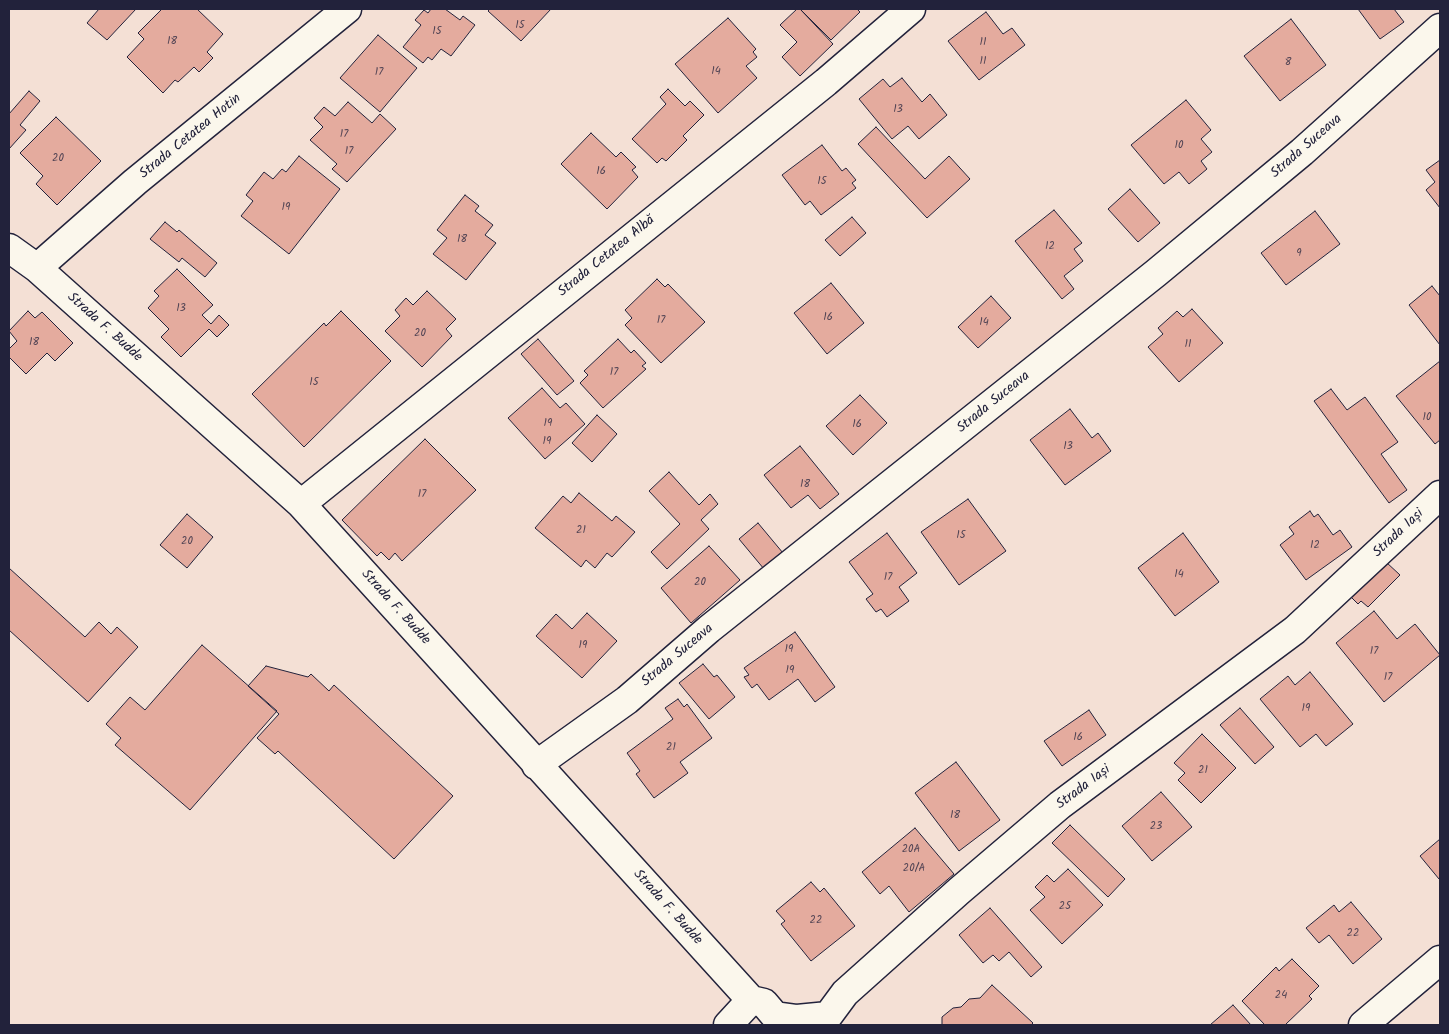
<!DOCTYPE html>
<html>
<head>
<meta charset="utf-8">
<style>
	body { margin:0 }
	#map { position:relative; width:1449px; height:1034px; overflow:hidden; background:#f4e0d5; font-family:Kalam,sans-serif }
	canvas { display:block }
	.frame { position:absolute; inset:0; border:10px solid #22223b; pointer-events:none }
</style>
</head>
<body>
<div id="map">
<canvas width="1449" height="1034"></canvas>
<div class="frame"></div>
</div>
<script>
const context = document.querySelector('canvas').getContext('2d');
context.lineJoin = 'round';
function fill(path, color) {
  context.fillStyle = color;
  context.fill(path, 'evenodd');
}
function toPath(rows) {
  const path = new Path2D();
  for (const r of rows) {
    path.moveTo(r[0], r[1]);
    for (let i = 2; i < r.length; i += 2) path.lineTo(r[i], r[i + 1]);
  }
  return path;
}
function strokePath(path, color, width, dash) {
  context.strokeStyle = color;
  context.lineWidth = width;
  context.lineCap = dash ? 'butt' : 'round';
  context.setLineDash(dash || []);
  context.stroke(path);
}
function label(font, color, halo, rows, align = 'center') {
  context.font = font + ' Kalam,sans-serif';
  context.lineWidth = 4;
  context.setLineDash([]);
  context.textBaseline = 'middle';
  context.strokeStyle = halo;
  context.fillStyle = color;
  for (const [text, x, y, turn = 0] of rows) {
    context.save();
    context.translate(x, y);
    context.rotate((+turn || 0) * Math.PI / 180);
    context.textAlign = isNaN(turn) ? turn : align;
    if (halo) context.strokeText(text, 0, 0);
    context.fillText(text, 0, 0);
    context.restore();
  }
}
const building = toPath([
	[99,9,136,9,107,40,87,23,99,9],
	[162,9,197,9,223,34,207,52,213,58,199,72,194,67,178,82,175,80,163,93,127,57,144,39,138,33,162,9],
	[431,9,445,9,460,20,463,16,475,25,451,56,441,49,432,60,428,57,423,63,403,47,421,25,415,20,424,10,428,13,431,9],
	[490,9,551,9,521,41,488,11,490,9],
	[797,9,800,9,833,44,800,76,782,57,797,42,780,25,797,9],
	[800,9,857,9,860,12,831,40,800,9],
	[1358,9,1394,9,1404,22,1380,39,1358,9],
	[986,12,1003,34,1012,28,1025,45,979,80,948,41,986,12],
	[728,18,756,49,753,52,757,57,746,66,757,78,718,113,675,64,728,18],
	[1291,19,1326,65,1280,101,1244,56,1291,19],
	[378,35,417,68,380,112,340,78,378,35],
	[902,78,922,102,930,94,947,115,919,139,908,126,892,139,859,99,883,79,890,87,902,78],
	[668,89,685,106,690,101,704,115,683,136,687,140,666,161,662,158,657,163,632,139,666,104,660,97,668,89],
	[29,91,40,101,20,125,26,130,9,149,9,114,29,91],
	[1186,100,1211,130,1201,139,1212,152,1201,161,1207,169,1189,184,1179,172,1164,184,1131,145,1186,100],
	[348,102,372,123,380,114,396,129,347,182,332,169,337,164,310,140,323,127,314,118,324,107,335,116,348,102],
	[56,117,101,161,57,205,36,184,43,176,20,153,56,117],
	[876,127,925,179,949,156,970,179,927,218,858,144,876,127],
	[591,133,616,157,621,152,636,167,632,170,638,177,607,209,561,164,591,133],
	[822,145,842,171,846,168,856,180,852,183,856,188,821,215,810,201,805,205,782,175,822,145],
	[299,156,340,189,289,254,241,216,253,201,246,195,264,172,273,179,282,169,286,172,299,156],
	[1440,160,1440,208,1426,190,1435,182,1426,170,1440,160],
	[1130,189,1160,223,1138,242,1108,209,1130,189],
	[465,195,479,206,475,211,493,225,485,235,496,243,466,280,433,254,447,238,437,230,465,195],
	[1054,210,1082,243,1074,249,1083,261,1064,276,1074,289,1062,299,1015,241,1054,210],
	[1315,211,1340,244,1286,285,1261,253,1315,211],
	[852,217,866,233,840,256,825,240,852,217],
	[165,222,177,232,179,230,217,263,205,277,182,258,179,262,150,239,165,222],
	[177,269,213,305,202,315,211,324,219,315,229,325,217,337,209,329,181,357,161,337,169,329,148,308,159,296,154,291,177,269],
	[657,279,665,287,668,284,705,322,661,363,625,325,632,318,625,310,657,279],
	[831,283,864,323,827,354,794,313,831,283],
	[1432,286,1440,296,1440,345,1409,305,1432,286],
	[427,291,456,319,446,329,452,336,422,367,385,331,400,316,395,310,406,298,413,305,427,291],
	[991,296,1011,318,978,348,958,327,991,296],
	[1192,309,1223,343,1179,382,1148,347,1163,334,1158,328,1177,311,1183,317,1192,309],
	[28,311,35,318,42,312,73,343,55,361,47,353,26,374,9,357,9,349,17,341,9,331,28,311],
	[341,311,391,361,304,447,252,394,324,323,326,326,341,311],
	[538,339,574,381,557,395,521,354,538,339],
	[618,339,631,353,634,350,646,363,642,366,646,369,603,408,580,383,588,375,584,371,618,339],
	[1440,361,1440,440,1435,444,1396,396,1440,361],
	[542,388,560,408,566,403,585,424,545,459,508,418,542,388],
	[1331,389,1347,410,1365,397,1398,442,1381,454,1407,490,1389,503,1314,401,1331,389],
	[860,395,887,423,853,455,826,426,860,395],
	[1070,409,1092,438,1098,433,1111,451,1065,485,1030,440,1070,409],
	[597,415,617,434,592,462,572,443,597,415],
	[425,439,476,490,402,561,395,553,389,560,381,552,377,556,342,520,425,439],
	[800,446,839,494,820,509,808,495,791,508,764,475,800,446],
	[669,472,699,505,710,494,718,504,701,520,709,529,667,569,651,552,680,524,649,491,669,472],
	[579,493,612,521,616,516,635,532,612,557,607,553,595,568,586,560,581,567,535,528,563,496,571,503,579,493],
	[968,499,1006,551,959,585,921,532,968,499],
	[1310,511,1314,517,1318,514,1333,535,1340,530,1352,547,1306,580,1280,545,1294,534,1289,527,1310,511],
	[187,514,213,537,187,568,160,545,187,514],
	[758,523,783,553,764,569,739,539,758,523],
	[887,533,917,573,899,587,909,601,887,617,881,609,876,612,866,599,873,594,849,562,887,533],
	[1183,533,1219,582,1175,616,1138,568,1183,533],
	[709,546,740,580,691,623,661,588,709,546],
	[1386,562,1400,575,1368,607,1361,601,1358,604,1348,594,1386,562],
	[9,568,85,637,99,622,111,634,117,627,138,647,88,702,9,630,9,568],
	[1374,611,1397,639,1415,624,1440,655,1384,702,1336,643,1374,611],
	[587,613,617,641,582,678,536,636,556,614,572,629,587,613],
	[795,632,835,687,815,702,798,679,769,700,757,684,752,688,744,677,749,675,744,668,795,632],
	[202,645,277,711,190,810,115,745,121,738,106,724,130,697,145,710,202,645],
	[703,664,714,677,717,675,735,697,709,719,679,683,703,664],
	[266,666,308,677,311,674,329,691,334,685,453,796,394,859,278,751,275,754,257,738,279,714,248,686,266,666],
	[1310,672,1353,724,1326,746,1316,734,1300,747,1260,699,1288,676,1295,685,1310,672],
	[678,699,684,707,687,704,712,738,680,762,688,773,654,798,636,774,640,771,627,753,673,719,665,708,678,699],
	[1240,708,1274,747,1255,764,1220,725,1240,708],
	[1089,710,1106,735,1062,766,1044,741,1089,710],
	[1202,734,1236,768,1201,803,1178,780,1185,773,1174,763,1202,734],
	[956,762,1000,820,959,851,915,793,956,762],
	[1161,792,1192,827,1152,861,1122,826,1161,792],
	[1070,825,1125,879,1108,897,1052,843,1070,825],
	[915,828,954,874,909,912,889,886,880,894,862,872,915,828],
	[1440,839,1440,878,1439,879,1420,856,1440,839],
	[1068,869,1103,905,1062,944,1030,910,1045,897,1035,887,1047,875,1054,882,1068,869],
	[811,882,820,892,824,888,855,926,811,961,781,924,785,921,776,911,811,882],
	[1351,902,1382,939,1353,964,1329,935,1319,943,1306,928,1334,905,1339,912,1351,902],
	[990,908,1042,967,1031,977,1009,952,999,961,993,955,983,963,959,935,990,908],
	[1292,959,1319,986,1309,996,1312,999,1285,1025,1265,1025,1242,1001,1276,967,1279,971,1292,959],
	[992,985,1033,1023,1031,1025,942,1025,942,1017,953,1008,961,1007,969,999,980,998,992,985],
	[1233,1005,1251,1025,1210,1025,1233,1005]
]);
fill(building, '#e4ab9e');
strokePath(building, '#22223b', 1);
const minor = toPath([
	[9,248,37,268,301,504,751,1000],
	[37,268,135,182,347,9],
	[301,504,826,82,911,9],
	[536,765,627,700,709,629,1156,273,1302,152,1440,28],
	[728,1025,751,1000,764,1003,775,1016,797,1019,828,1016,845,993,959,891,1060,805,1295,630,1440,495],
	[1363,1025,1440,960]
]);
strokePath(minor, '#22223b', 31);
strokePath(minor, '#fbf7ec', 28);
label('11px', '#524454', null, [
	["15",520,26],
	["15",437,32],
	["18",172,42],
	["11",983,43],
	["11",983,62],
	["8",1288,63],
	["14",716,72],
	["17",379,73],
	["13",898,110],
	["17",344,135],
	["10",1179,146],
	["17",349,152],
	["20",58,159],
	["16",601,172],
	["15",822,182],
	["19",286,208],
	["18",462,240],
	["12",1050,247],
	["9",1299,254],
	["13",181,309],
	["16",828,318],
	["17",661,321],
	["14",984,323],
	["20",420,334],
	["18",34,343],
	["11",1188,345],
	["17",614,373],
	["15",314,383],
	["10",1427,418],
	["19",548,424],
	["16",857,425],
	["19",547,442],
	["13",1068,447],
	["18",805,485],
	["17",422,495],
	["21",581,531],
	["15",961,536],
	["20",187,542],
	["12",1315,546],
	["14",1179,575],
	["17",888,578],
	["20",700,583],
	["19",583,646],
	["19",789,650],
	["17",1374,652],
	["19",790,671],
	["17",1388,678],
	["19",1306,709],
	["16",1078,738],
	["21",671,748],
	["21",1203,771],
	["18",955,816],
	["23",1156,827],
	["20A",911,850],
	["20/A",914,869],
	["25",1065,907],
	["22",816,921],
	["22",1353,934],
	["24",1281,996]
]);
label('14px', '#22223b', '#fbf7ec', [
	["Strada Cetatea Hotin",191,137,-39],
	["Strada Suceava",1307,147,-41],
	["Strada Cetatea Albă",607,257,-39],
	["Strada F. Budde",104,328,42],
	["Strada Suceava",994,403,-39],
	["Strada Iași",1399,534,-43],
	["Strada F. Budde",395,608,48],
	["Strada Suceava",678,656,-40],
	["Strada Iași",1084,788,-37],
	["Strada F. Budde",667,908,48]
]);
</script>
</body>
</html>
